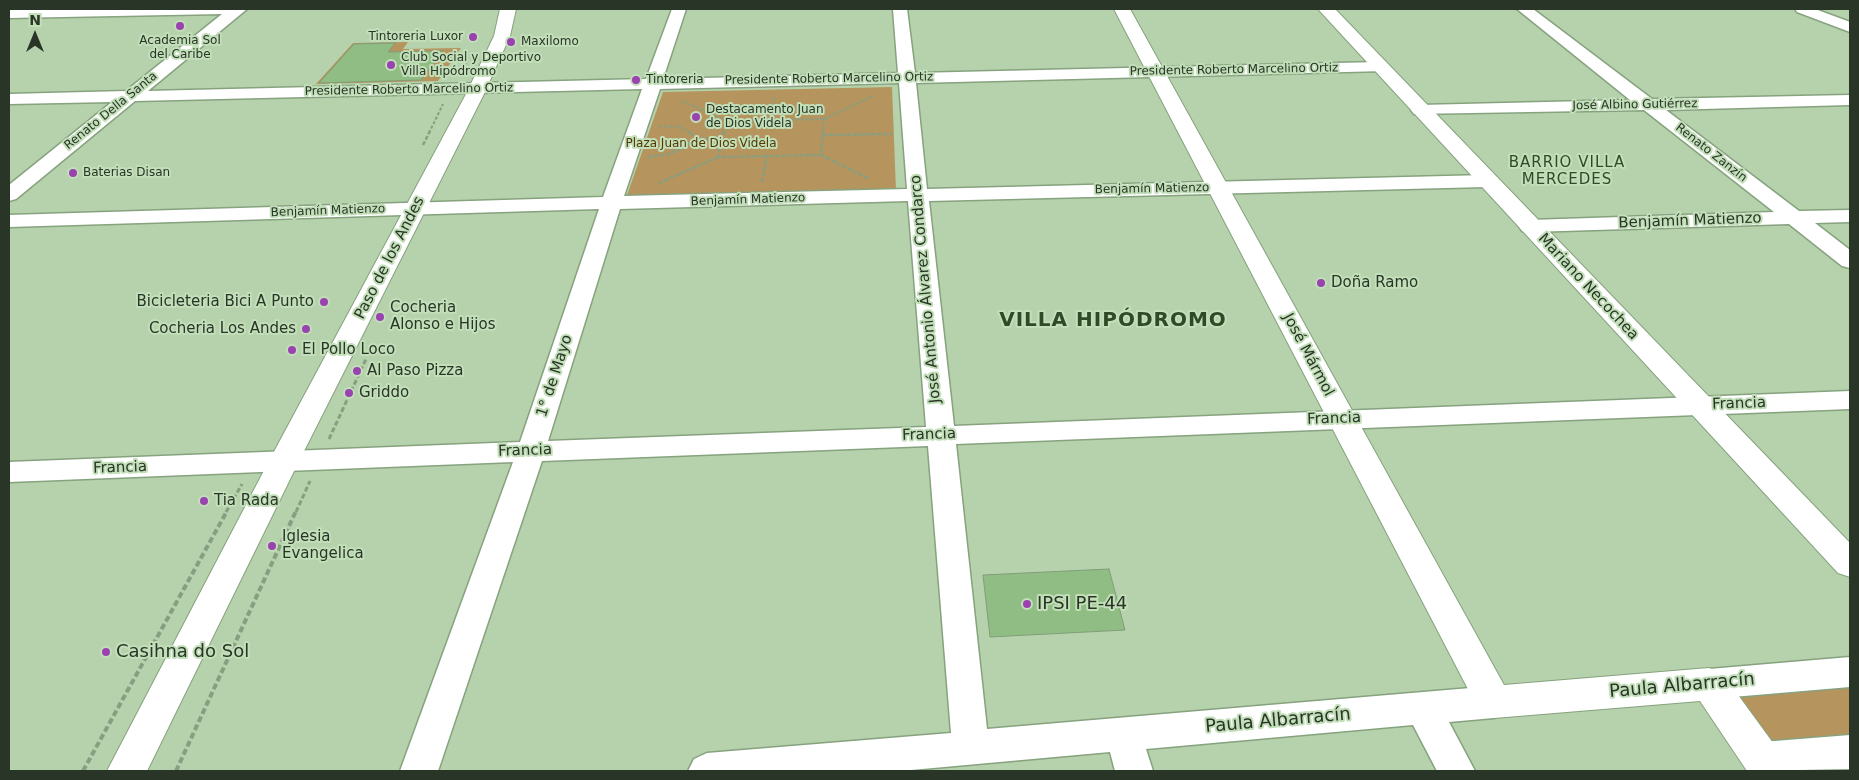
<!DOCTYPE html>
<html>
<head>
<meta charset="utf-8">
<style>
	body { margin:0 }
	#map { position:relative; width:1859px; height:780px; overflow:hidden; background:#b5d2ad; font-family:"DejaVu Sans",sans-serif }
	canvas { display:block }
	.frame { position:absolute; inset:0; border:10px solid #293526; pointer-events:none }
	.north { position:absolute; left:10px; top:10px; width:50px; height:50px; -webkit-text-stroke:4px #c2dfb9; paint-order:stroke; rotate:0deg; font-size:14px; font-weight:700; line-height:20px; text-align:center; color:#293526 }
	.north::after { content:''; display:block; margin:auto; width:18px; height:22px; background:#293526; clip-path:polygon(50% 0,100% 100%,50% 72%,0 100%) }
</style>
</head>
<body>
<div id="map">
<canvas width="1859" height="780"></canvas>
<div class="frame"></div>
<div class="north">N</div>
</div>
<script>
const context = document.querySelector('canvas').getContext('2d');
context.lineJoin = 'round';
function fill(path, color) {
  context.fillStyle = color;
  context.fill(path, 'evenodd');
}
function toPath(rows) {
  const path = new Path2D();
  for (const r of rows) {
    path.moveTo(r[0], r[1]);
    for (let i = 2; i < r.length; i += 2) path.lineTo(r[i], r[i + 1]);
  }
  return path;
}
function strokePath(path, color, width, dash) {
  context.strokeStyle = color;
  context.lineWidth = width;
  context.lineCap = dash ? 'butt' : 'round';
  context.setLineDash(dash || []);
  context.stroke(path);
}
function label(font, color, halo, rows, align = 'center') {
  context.font = font + ' "DejaVu Sans",sans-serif';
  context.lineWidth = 4;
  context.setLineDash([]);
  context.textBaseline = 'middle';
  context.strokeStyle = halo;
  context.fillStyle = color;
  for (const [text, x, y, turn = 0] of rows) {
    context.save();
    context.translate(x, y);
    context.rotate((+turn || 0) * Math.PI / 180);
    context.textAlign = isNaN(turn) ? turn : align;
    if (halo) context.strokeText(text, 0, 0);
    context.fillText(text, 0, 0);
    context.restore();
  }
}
fill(toPath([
	[408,42,403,49,461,48,438,81,316,84,353,43],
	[892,87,896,191,626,198,663,92],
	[1850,687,1850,734,1771,742,1736,695]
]), '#b6945d');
const building = toPath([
	[395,43,388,52,443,51,421,80,319,83,354,44,395,43],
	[1109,569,1125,630,990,637,983,575,1109,569]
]);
fill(building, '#90bd83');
strokePath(building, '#819d7a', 1);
const street = toPath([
	[9,9,247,9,148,91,646,79,672,9,686,9,663,79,898,73,893,9,907,9,915,73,1379,62,1385,63,1387,67,1385,71,916,83,927,189,1486,175,1493,177,1496,181,1493,185,1486,187,929,201,954,426,1850,391,1850,409,956,444,987,729,1494,686,1507,691,1512,702,1507,713,1494,718,1449,722,1475,771,1437,771,1413,725,1146,749,1153,771,1115,771,1110,752,900,771,688,771,694,759,707,753,951,733,928,446,542,461,438,771,400,771,513,462,9,482,9,462,520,442,599,209,9,227,9,215,603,197,642,89,135,101,16,199,9,201,9,185,112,102,9,104,9,94,126,91,222,14,9,18,9,9],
	[899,83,907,189,624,196,660,89,899,83],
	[908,201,926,427,548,441,620,209,908,201],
	[1517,9,1533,9,1652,99,1850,95,1850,105,1666,110,1799,211,1850,210,1850,222,1815,223,1850,250,1850,268,1842,266,1789,224,1530,232,1522,231,1519,226,1522,221,1530,220,1774,212,1644,110,1414,114,1411,110,1414,106,1420,105,1630,100,1517,9],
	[1795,9,1815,9,1850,22,1850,32,1797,12,1795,9],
	[1850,657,1850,687,1709,699,1697,695,1692,684,1697,673,1709,669,1850,657],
	[1850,735,1850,769,1749,771,1743,759,1749,747,1762,742,1850,735]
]);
const secondary = toPath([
	[500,9,516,9,510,36,483,96,299,461,147,771,107,771,269,461,465,96,494,36,500,9],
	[1114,9,1130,9,1504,685,1709,668,1722,673,1784,758,1790,771,1747,771,1700,701,1494,718,1481,714,1114,9],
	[1318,9,1335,9,1850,543,1850,577,1838,573,1318,9]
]);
strokePath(street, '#86a27e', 3);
strokePath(secondary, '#86a27e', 2);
strokePath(toPath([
	[461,72,468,60],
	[682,101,726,121],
	[824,119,873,96],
	[771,120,775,96],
	[726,121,824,119,823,133],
	[659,126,680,127,691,133],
	[429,133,443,104],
	[723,133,726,121]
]), '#879f81', 2, [3, 2]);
strokePath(toPath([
	[724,131,718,157,821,155,823,131],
	[823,135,892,134],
	[694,139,723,138],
	[423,145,430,131],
	[821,155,868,178],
	[648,157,665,155,684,148,694,139,690,131],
	[762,182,767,156],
	[659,183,718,157]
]), '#879f81', 2.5, [4, 2]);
strokePath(toPath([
	[329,439,366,359],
	[226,512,242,484],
	[296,512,310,481]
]), '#879f81', 3, [5, 2.5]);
strokePath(toPath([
	[83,771,227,511],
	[176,771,296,511]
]), '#879f81', 4, [6, 3]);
fill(street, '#fff');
fill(secondary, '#fff');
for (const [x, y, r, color] of [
	[180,26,5,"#9a43b0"],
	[473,37,5,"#9a43b0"],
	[511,42,5,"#9a43b0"],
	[391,65,5,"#9a43b0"],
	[636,80,5,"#9a43b0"],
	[696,117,5,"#9a43b0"],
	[73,173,5,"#9a43b0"],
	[1321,283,5,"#9a43b0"],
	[324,302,5,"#9a43b0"],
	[380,317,5,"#9a43b0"],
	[306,329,5,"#9a43b0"],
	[292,350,5,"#9a43b0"],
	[357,371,5,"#9a43b0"],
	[349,393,5,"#9a43b0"],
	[204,501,5,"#9a43b0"],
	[272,546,5,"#9a43b0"],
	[1027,604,5,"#9a43b0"],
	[106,652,5,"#9a43b0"]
]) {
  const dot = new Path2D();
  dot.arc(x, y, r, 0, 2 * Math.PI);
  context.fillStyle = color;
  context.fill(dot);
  strokePath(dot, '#c2dfb9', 2);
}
label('12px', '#293526', '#c2dfb9', [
	["Tintoreria Luxor",463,37,"right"],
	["Academia Sol",180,41,"center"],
	["del Caribe",180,55,"center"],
	["Maxilomo",521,42],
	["Club Social y Deportivo",401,58],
	["Villa Hipódromo",401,72],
	["Tintoreria",646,80],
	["Destacamento Juan",706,110],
	["de Dios Videla",706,124],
	["Baterias Disan",83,173]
], 'left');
label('12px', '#293526', '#c2dfb9', [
	["Presidente Roberto Marcelino Ortiz",1234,70,-1],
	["Presidente Roberto Marcelino Ortiz",829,79,-1],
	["Presidente Roberto Marcelino Ortiz",409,90,-1],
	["José Albino Gutiérrez",1635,105,-1],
	["Renato Della Santa",111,111,-39],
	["Renato Zanzín",1711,153,38],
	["Benjamín Matienzo",1152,189,-1],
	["Benjamín Matienzo",748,200,-2],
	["Benjamín Matienzo",328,211,-2]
]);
label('12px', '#533801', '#c2dfb9', [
	["Plaza Juan de Dios Videla",701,144]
]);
context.letterSpacing = '1px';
label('15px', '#304929', '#c2dfb9', [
	["BARRIO VILLA",1567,163],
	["MERCEDES",1567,180]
]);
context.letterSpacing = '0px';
label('15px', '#293526', '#c2dfb9', [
	["Benjamín Matienzo",1690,221,-2],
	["Paso de los Andes",390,258,-63],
	["Mariano Necochea",1588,287,47],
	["José Antonio Álvarez Condarco",926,289,-95],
	["José Mármol",1308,355,62],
	["1° de Mayo",555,376,-72],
	["Francia",1739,404,-2],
	["Francia",1334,419,-2],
	["Francia",929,435,-2],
	["Francia",525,451,-2],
	["Francia",120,468,-2]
]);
label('15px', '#293526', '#c2dfb9', [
	["Doña Ramo",1331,283],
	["Bicicleteria Bici A Punto",314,302,"right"],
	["Cocheria",390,308],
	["Alonso e Hijos",390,325],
	["Cocheria Los Andes",296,329,"right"],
	["El Pollo Loco",302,350],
	["Al Paso Pizza",367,371],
	["Griddo",359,393],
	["Tia Rada",214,501],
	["Iglesia",282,537],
	["Evangelica",282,554]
], 'left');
label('18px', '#293526', '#c2dfb9', [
	["IPSI PE-44",1037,604],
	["Casihna do Sol",116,652]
], 'left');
label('18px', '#293526', '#c2dfb9', [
	["Paula Albarracín",1682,686,-5],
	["Paula Albarracín",1278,721,-5]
]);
context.letterSpacing = '1px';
label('bold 20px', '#304929', '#c2dfb9', [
	["VILLA HIPÓDROMO",1113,321]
]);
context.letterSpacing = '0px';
</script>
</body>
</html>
